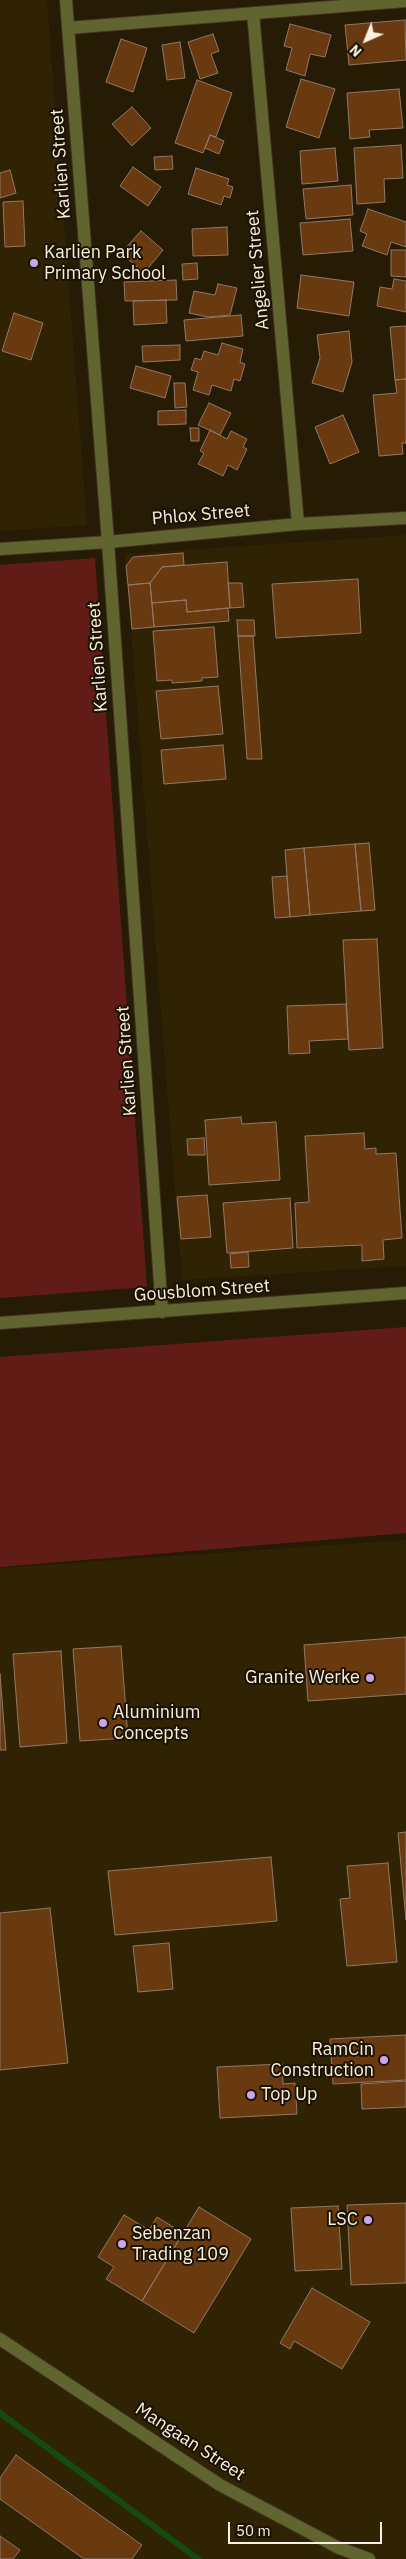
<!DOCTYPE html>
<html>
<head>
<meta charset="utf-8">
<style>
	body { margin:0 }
	#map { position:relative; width:406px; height:2559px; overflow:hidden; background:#261b05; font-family:"IBM Plex Sans",sans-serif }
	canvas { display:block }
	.north { position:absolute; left:341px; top:15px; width:50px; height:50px; -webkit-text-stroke:4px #1c1200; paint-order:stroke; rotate:224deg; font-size:14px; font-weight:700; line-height:20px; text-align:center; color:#f8f1e3 }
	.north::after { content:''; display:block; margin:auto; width:18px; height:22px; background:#f8f1e3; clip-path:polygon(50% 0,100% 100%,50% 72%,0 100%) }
	.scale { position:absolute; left:228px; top:2522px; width:154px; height:22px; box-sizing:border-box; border:2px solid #f8f1e3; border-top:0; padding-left:6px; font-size:15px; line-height:18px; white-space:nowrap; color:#f8f1e3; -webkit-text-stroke:4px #1c1200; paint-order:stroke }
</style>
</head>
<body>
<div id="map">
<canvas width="406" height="2559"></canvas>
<div class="north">N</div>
<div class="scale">50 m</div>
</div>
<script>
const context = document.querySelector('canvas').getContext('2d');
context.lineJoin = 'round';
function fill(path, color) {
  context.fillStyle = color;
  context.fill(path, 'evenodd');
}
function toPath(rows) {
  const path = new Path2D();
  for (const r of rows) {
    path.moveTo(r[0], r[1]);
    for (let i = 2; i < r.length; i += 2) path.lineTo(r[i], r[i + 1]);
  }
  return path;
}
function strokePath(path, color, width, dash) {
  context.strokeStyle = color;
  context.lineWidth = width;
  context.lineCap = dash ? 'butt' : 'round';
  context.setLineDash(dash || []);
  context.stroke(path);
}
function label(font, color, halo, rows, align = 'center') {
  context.font = font + ' "IBM Plex Sans",sans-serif';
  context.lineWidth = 4;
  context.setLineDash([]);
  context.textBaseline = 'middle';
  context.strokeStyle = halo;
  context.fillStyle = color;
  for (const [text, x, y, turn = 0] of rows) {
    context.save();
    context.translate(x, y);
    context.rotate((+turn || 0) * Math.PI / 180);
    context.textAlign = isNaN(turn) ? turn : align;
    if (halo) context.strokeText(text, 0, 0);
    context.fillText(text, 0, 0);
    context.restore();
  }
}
fill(toPath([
	[0,0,47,0,87,525,0,531],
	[406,535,406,1266,182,1280,125,554],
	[406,1540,406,2559,0,2559,0,1568]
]), '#302304');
fill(toPath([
	[95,558,147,1287,0,1298,0,565],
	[406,1327,406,1533,0,1567,0,1357]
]), '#611d15');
strokePath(toPath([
	[0,2413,198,2559]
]), '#164b0e', 6);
const building = toPath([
	[405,20,406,60,349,65,345,25,405,20],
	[290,24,331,35,325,57,310,54,305,76,286,70,292,48,284,46,290,24],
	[213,34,219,51,211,54,218,73,200,79,188,42,213,34],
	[121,39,147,48,133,92,106,82,121,39],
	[180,42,185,78,167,80,162,45,180,42],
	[301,79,335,89,319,138,286,127,301,79],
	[197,80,232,93,216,137,210,135,203,153,175,143,197,80],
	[399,89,403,128,369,130,370,137,350,139,347,93,399,89],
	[132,107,151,128,132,146,112,124,132,107],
	[210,135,224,141,219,154,205,148,210,135],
	[401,145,403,178,384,179,385,202,357,204,354,148,401,145],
	[335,148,338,181,302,184,300,151,335,148],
	[172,156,173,169,155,170,154,157,172,156],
	[133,167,161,187,148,206,120,186,133,167],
	[196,168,229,179,227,185,233,187,230,198,224,196,221,205,188,194,196,168],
	[10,170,16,193,0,198,0,173,10,170],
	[351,185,353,215,306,219,303,189,351,185],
	[23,201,25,246,5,247,3,202,23,201],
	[368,209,406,222,406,247,391,242,387,255,362,246,367,234,360,231,368,209],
	[350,219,353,251,303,255,300,223,350,219],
	[227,227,228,255,193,256,192,229,227,227],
	[141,231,163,250,144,273,121,253,141,231],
	[391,250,406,250,406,277,391,276,391,250],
	[197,263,198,279,183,280,182,264,197,263],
	[301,275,354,282,349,316,297,308,301,275],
	[394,279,406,281,406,312,377,306,380,287,392,289,394,279],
	[176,280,177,300,125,301,124,282,176,280],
	[218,284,237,288,230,315,208,317,189,313,194,291,215,295,218,284],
	[166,300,167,323,134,325,133,301,166,300],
	[14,313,43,323,31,360,2,351,14,313],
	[241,315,243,336,186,341,184,320,241,315],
	[406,326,406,379,395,380,390,327,406,326],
	[349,331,352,362,343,392,312,383,320,358,317,335,349,331],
	[222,343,243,349,240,362,245,364,240,381,234,379,231,391,212,385,209,395,193,390,198,372,191,370,195,358,201,360,204,351,218,355,222,343],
	[180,345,180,360,143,362,142,346,180,345],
	[136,366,171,376,165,398,130,388,136,366],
	[406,379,406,443,402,443,403,454,379,456,373,395,397,393,395,380,406,379],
	[174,383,185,383,187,407,175,408,174,383],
	[209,403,231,413,220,435,198,425,209,403],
	[186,410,186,424,158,425,158,411,186,410],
	[343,415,359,452,330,464,315,427,343,415],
	[190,428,199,428,199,441,191,441,190,428],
	[210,430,227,439,231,431,247,439,243,447,247,449,237,470,228,465,223,476,198,464,204,453,200,451,210,430],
	[183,553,184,565,162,567,150,583,128,585,126,566,133,557,183,553],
	[227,562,230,608,187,612,186,600,152,603,150,583,162,567,227,562],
	[358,579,361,633,276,638,272,584,358,579],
	[150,583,154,627,132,629,128,585,150,583],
	[228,583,242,583,244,607,230,608,228,583],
	[186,600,187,612,228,608,229,621,154,627,152,603,186,600],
	[237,620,254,620,255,636,238,636,237,620],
	[214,627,218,677,202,678,202,681,172,683,172,680,157,681,153,631,214,627],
	[238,636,253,636,262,759,247,759,238,636],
	[218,686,223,734,161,739,156,691,218,686],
	[223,745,226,779,164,784,161,750,223,745],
	[369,843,375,910,361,911,355,844,369,843],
	[355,844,361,911,310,915,304,848,355,844],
	[304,848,310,915,290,917,285,850,304,848],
	[287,876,290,917,275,918,272,877,287,876],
	[377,939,383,1048,349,1050,343,940,377,939],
	[346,1004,348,1039,309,1041,310,1053,289,1054,287,1006,346,1004],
	[241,1117,242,1124,276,1122,280,1180,209,1185,205,1120,241,1117],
	[364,1133,365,1149,376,1148,376,1154,396,1153,402,1238,383,1240,384,1259,362,1261,362,1245,297,1248,295,1203,309,1202,305,1136,364,1133],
	[204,1138,205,1155,188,1155,187,1139,204,1138],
	[207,1195,211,1237,181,1239,177,1197,207,1195],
	[290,1198,293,1248,227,1253,223,1203,290,1198],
	[248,1252,249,1267,231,1268,230,1254,248,1252],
	[406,1637,406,1694,308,1701,304,1645,406,1637],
	[121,1646,128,1738,80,1741,73,1649,121,1646],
	[61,1651,67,1743,20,1747,13,1654,61,1651],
	[0,1674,6,1750,0,1750,0,1674],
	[406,1832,406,1920,398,1833,406,1832],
	[271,1857,277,1921,115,1935,108,1871,271,1857],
	[388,1863,397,1962,347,1966,340,1899,350,1898,347,1866,388,1863],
	[50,1908,68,2063,0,2070,0,1913,50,1908],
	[169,1943,173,1989,138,1992,133,1946,169,1943],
	[406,2035,406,2080,333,2084,330,2039,406,2035],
	[282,2064,283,2084,295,2083,297,2114,220,2118,217,2067,282,2064],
	[406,2081,406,2107,362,2109,361,2084,406,2081],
	[406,2203,406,2283,351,2285,347,2205,406,2203],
	[338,2206,342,2269,295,2271,291,2208,338,2206],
	[199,2207,251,2239,194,2333,142,2301,199,2207],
	[124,2215,149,2230,157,2217,183,2233,142,2301,106,2279,114,2267,98,2257,124,2215],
	[312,2288,370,2322,342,2369,294,2341,290,2349,280,2343,312,2288],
	[16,2455,142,2545,132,2559,84,2559,0,2499,0,2478,16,2455],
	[0,2536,20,2550,13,2559,0,2559,0,2536]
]);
fill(building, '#693a10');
strokePath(building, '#917867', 1);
const street = toPath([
	[66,0,108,542,162,1312],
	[253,13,298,524],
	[68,28,406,1],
	[0,549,108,542,298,524,406,518],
	[0,1323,406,1293],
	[0,2339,220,2485,339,2548,369,2559]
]);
strokePath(street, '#3f3520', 14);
strokePath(street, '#606530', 12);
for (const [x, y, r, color] of [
	[34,263,5,"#c9a5ee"],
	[370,1678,5,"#c9a5ee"],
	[103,1723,5,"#c9a5ee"],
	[384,2060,5,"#c9a5ee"],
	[251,2095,5,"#c9a5ee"],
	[368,2220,5,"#c9a5ee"],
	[122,2244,5,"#c9a5ee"]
]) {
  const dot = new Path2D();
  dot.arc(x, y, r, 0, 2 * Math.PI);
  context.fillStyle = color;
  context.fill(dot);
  strokePath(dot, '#1c1200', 2);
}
label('18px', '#f8f1e3', '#1c1200', [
	["Karlien Street",61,164,-94],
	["Angelier Street",258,270,-95],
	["Phlox Street",201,515,-5],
	["Karlien Street",98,657,-94],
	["Karlien Street",127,1061,-94],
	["Gousblom Street",202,1291,-4],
	["Mangaan Street",190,2442,33]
]);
label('18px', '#f8f1e3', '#1c1200', [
	["Karlien Park",44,253],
	["Primary School",44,274],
	["Granite Werke",360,1678,"right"],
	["Aluminium",113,1713],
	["Concepts",113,1734],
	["RamCin",374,2050,"right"],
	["Construction",374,2071,"right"],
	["Top Up",261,2095],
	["LSC",358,2220,"right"],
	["Sebenzan",132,2234],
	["Trading 109",132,2255]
], 'left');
</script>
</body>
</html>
